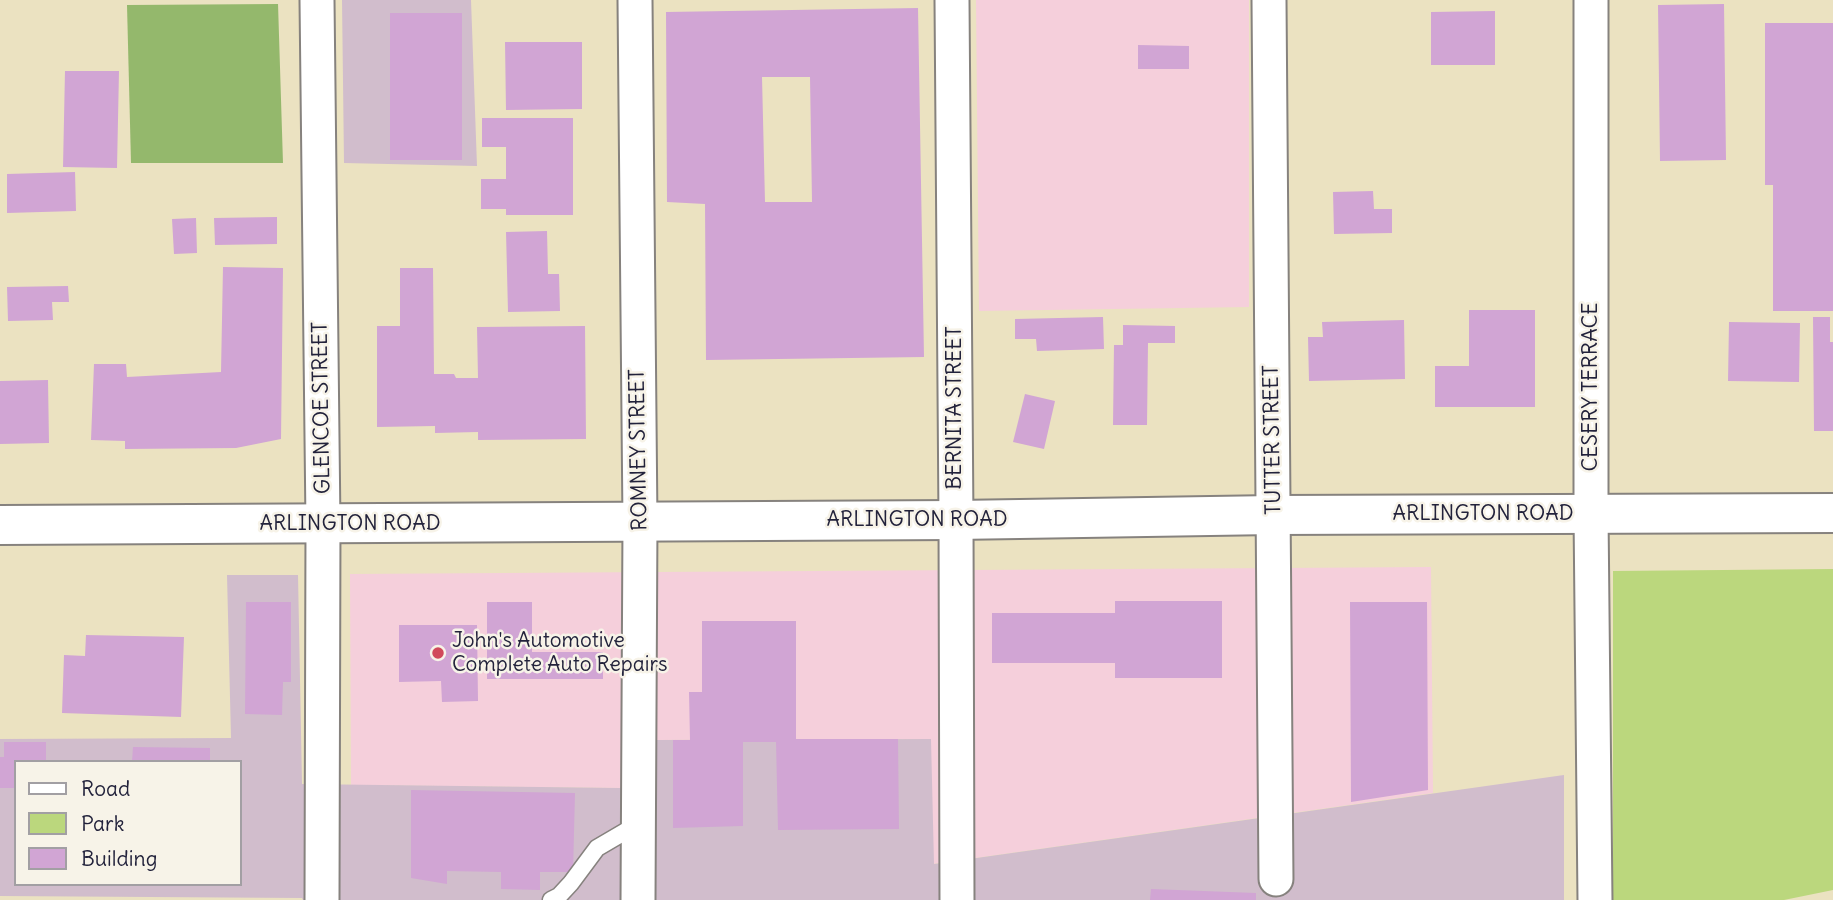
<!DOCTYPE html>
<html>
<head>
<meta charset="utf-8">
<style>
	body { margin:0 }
	#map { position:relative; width:1833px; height:900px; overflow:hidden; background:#ebe2c1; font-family:Delius,sans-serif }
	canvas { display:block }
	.legend { position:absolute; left:14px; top:760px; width:228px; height:126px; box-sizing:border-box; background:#f7f3e8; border:2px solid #a29fa3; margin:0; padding:9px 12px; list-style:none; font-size:21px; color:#22223b }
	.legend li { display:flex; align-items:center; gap:14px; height:35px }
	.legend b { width:35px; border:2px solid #a29fa3 }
</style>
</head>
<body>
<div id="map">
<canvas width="1833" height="900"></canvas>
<ul class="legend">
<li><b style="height:9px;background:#fff"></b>Road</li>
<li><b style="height:19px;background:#bbd77d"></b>Park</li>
<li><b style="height:19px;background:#d1a5d4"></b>Building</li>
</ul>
</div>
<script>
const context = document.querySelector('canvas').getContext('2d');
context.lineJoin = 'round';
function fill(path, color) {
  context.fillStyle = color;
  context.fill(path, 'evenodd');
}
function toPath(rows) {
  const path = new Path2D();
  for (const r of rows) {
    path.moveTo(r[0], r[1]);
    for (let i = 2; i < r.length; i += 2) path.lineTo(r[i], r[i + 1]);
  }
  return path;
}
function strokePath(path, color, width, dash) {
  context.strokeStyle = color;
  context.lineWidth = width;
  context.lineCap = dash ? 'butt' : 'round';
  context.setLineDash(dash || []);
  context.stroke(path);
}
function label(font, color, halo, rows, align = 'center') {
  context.font = font + ' Delius,sans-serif';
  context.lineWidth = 5;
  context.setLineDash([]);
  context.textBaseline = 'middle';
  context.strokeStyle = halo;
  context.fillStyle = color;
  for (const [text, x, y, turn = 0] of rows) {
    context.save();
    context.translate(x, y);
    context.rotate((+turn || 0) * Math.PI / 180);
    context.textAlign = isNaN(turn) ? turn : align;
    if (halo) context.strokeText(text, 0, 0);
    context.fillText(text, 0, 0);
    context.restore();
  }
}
fill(toPath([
	[976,0,1249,0,1249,307,979,311],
	[1431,567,1433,793,933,864,930,739,656,740,620,788,351,785,350,574]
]), '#f5cfdb');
fill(toPath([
	[342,0,471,0,477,166,344,163],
	[227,575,298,575,302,784,620,788,656,740,931,739,934,864,1564,775,1564,900,303,900,302,898,0,896,0,739,231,738],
	[16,762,240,762,240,884,16,884]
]), '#d1bdcc');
fill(toPath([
	[1833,569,1833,890,1784,900,1613,900,1613,571]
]), '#bbd77d');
fill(toPath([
	[278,4,283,163,131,163,127,5]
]), '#94b86c');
fill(toPath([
	[1724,4,1726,160,1660,161,1658,5],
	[918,8,924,357,706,360,705,204,667,202,666,12],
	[762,77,810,77,812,202,765,202],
	[1495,11,1495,65,1431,65,1431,12],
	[390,13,462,13,462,160,390,160],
	[1765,23,1833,23,1833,311,1773,311,1773,185,1765,185],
	[505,42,582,42,582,109,506,110],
	[1138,45,1189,46,1189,69,1138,69],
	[65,71,119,71,117,168,63,167],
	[482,118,573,118,573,215,506,215,506,209,481,209,481,179,506,179,506,147,482,147],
	[75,172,76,211,7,213,7,174],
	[1373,191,1374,209,1392,209,1392,233,1334,234,1333,192],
	[277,217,277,244,215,245,214,218],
	[196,218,197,253,174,254,172,219],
	[547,231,548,274,559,274,560,311,508,312,506,232],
	[223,267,283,268,281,439,236,448,125,449,125,441,91,440,94,364,126,364,127,377,221,372],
	[400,268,433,268,434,374,454,374,456,378,478,378,477,327,585,326,586,439,478,440,478,432,435,433,435,426,377,427,377,326,400,326],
	[68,286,69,302,52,302,53,320,8,321,7,287],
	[1469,310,1535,310,1535,407,1435,407,1435,366,1469,366],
	[1103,317,1104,349,1037,351,1036,339,1015,339,1015,319],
	[1813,317,1830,317,1830,342,1833,342,1833,431,1814,431],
	[1404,320,1405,379,1309,381,1308,337,1323,337,1322,322],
	[1729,322,1800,323,1799,382,1728,381],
	[1123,325,1175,326,1175,343,1148,343,1147,425,1113,425,1114,345,1123,345],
	[48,380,49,443,0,444,0,381],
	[1025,394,1055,401,1044,449,1013,442],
	[1115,601,1222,601,1222,678,1115,678,1115,663,992,663,992,613,1115,613],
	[246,602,291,602,291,682,283,682,282,715,245,714],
	[487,602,532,602,532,652,603,652,603,679,487,679],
	[1350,602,1427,602,1428,790,1351,802],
	[702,621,796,621,796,739,898,739,899,829,778,830,776,742,743,742,743,826,673,828,673,740,690,740,689,692,702,692],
	[399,625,477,625,478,701,442,702,441,681,399,682],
	[86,635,184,637,181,717,62,713,64,655,85,656],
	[4,742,46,742,46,762,16,762,16,788,0,788,0,757,4,757],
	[133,747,210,748,210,762,132,762],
	[411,790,575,793,573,872,540,872,540,890,501,889,501,872,447,871,447,884,411,878],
	[1151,889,1256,893,1256,900,1150,900]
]), '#d1a5d4');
const service = toPath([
	[551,900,559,896,571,883,597,848,638,824]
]);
const minor = toPath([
	[317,0,323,524,322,900],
	[635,0,640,522,638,900],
	[952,0,956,520,957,900],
	[1269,0,1276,879],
	[1591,0,1591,514,1595,900]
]);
const secondary = toPath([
	[0,525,956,520,1274,515,1833,513]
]);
strokePath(service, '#86827e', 19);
strokePath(minor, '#86827e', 37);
strokePath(secondary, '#86827e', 42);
strokePath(service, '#fff', 16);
strokePath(minor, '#fff', 33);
strokePath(secondary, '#fff', 38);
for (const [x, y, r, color] of [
	[438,653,7,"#d1495b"]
]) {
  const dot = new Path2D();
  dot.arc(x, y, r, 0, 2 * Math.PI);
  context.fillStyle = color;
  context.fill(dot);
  strokePath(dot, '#f7f3e8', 2.5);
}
label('21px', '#22223b', '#f7f3e8', [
	["CESERY TERRACE",1591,387,-90],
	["GLENCOE STREET",322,408,-91],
	["BERNITA STREET",955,408,-90],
	["TUTTER STREET",1273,440,-91],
	["ROMNEY STREET",639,450,-91],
	["ARLINGTON ROAD",1483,514],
	["ARLINGTON ROAD",917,520],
	["ARLINGTON ROAD",350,524]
]);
label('21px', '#22223b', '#f7f3e8', [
	["John's Automotive",452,641],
	["Complete Auto Repairs",452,665]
], 'left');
</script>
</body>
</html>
